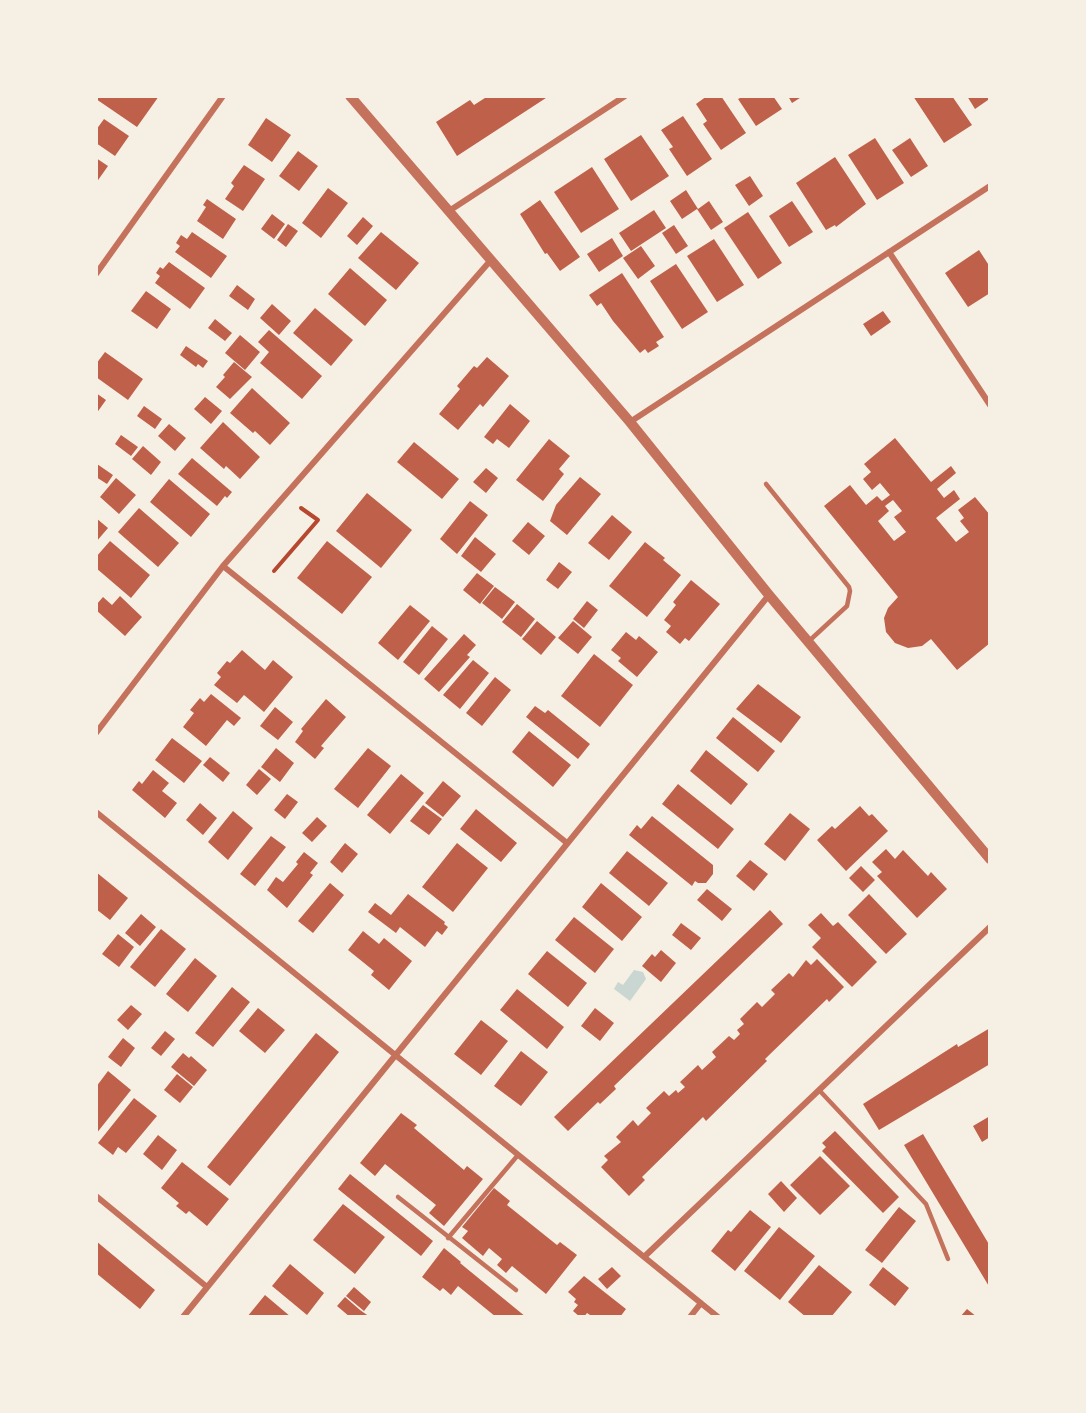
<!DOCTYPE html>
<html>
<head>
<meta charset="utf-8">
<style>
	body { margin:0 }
	#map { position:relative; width:1086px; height:1413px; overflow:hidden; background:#f6efe4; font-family:"Titillium Web",sans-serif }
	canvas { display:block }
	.frame { position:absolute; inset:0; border:98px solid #f6efe4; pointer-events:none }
</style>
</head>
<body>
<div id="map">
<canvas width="1086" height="1413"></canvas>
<div class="frame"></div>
</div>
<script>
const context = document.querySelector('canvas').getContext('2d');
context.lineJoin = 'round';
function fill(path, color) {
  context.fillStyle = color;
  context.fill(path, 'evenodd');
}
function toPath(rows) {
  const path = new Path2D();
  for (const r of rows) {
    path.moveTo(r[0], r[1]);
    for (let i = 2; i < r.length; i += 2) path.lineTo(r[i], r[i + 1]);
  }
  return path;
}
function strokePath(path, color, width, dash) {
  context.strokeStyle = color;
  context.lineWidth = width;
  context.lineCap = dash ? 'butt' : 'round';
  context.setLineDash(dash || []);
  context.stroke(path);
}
fill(toPath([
	[634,970,643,972,646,979,630,1001,614,989,618,982,623,985]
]), '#c9d6d2');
fill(toPath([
	[96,96,159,96,137,127,96,99],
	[488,96,549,96,457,156,436,122,470,100,474,105],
	[707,96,721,96,746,133,721,150,703,124,707,121,696,104],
	[744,96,773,96,782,109,756,126,738,99],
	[788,96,803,96,792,103],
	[913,96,952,96,972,125,944,143],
	[967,96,990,96,990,102,988,100,975,109],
	[683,116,712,159,687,176,669,149,673,147,661,130],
	[266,118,291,135,272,162,248,145],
	[104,119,129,136,115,156,96,143,96,130],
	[641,135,669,176,631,201,604,159],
	[875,138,904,183,877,200,848,155],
	[910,138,928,166,911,177,892,150],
	[298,151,318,166,299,191,279,176],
	[835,157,866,204,836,227,835,225,826,230,796,183],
	[96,158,108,166,96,183],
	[244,165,265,179,243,211,225,199,234,186,231,183],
	[592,167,619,209,581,233,554,192],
	[750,176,763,196,749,206,735,185],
	[328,188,348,203,321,238,302,223],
	[686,190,698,209,709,201,723,222,711,230,697,209,682,219,670,201],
	[207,199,236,219,223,239,197,221,206,207,203,205],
	[540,200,580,257,560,271,547,253,545,254,520,214],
	[792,201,813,232,789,247,769,216],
	[654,210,666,228,631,251,619,233],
	[748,212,782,263,758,279,724,228],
	[272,214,285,224,274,239,261,229],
	[363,217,373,226,357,245,347,236],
	[288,224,298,231,286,247,277,240],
	[674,225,688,246,676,254,662,233],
	[192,232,227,256,211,278,175,252,180,246,176,243,181,235,187,239],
	[381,232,419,263,396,290,358,258],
	[612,238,623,256,599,272,587,254],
	[714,239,744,285,717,302,687,256],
	[641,246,655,266,638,279,623,258],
	[979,250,990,267,990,293,968,307,945,273],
	[169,262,205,288,190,309,155,283,160,276,156,273,160,267,163,269],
	[676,264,708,312,682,329,650,281],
	[350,268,387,300,365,326,328,294],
	[622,273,664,337,656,342,659,346,648,353,645,349,640,353,613,321,601,303,597,306,589,295],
	[237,285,255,299,248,310,229,296],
	[146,291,171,309,157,329,131,311],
	[272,304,291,321,279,335,260,318],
	[315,308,353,340,331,366,293,333],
	[883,311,891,322,871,336,863,324],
	[215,319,232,333,225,341,208,328],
	[269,330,322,376,302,399,260,363,269,352,258,342],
	[240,335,260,352,245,370,225,353],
	[186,346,208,361,203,368,198,364,196,367,180,355],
	[105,352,143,379,128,400,96,377,96,364],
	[487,357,509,376,483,407,480,404,458,430,439,414,460,389,457,386,474,366,477,368],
	[234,362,252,377,230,399,216,387,225,377,223,375],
	[252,388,290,423,270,445,255,431,253,433,230,413],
	[96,393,106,400,96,414],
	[205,397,222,411,211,424,194,409],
	[510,404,530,421,509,448,497,439,493,444,484,437],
	[144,406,162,419,155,429,137,416],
	[223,422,260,457,240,479,226,466,224,469,200,448],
	[169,424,186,438,175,451,158,436],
	[121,435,138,447,131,456,115,444],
	[895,438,931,482,951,466,956,473,937,489,944,498,954,490,960,499,936,518,956,542,969,532,960,521,964,518,958,510,975,497,990,515,990,643,957,670,931,639,922,646,908,648,895,643,886,632,884,618,888,608,898,597,824,506,850,485,866,505,877,496,882,501,890,495,880,483,872,490,863,479,871,472,864,464],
	[893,500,902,511,894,517,906,532,894,541,878,521,889,511,885,506],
	[549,439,570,456,559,469,564,474,543,501,516,480],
	[414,442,459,479,442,499,397,462],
	[143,446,161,462,151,475,132,459],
	[192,458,232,492,227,498,225,496,217,506,178,474],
	[97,464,113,475,107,484,96,477],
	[486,468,498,478,486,493,473,482],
	[580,477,601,494,567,535,550,521,556,505],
	[116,478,136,495,119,514,100,497],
	[169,479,210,514,191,537,150,502],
	[367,493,412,530,381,568,336,531],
	[470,501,488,515,457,554,440,539],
	[139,508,179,543,158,567,118,532],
	[612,515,632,532,609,560,588,543],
	[96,518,108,528,96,542],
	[528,522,545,536,529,555,512,541],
	[475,537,496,554,481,572,461,556],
	[110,541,150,575,131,598,96,568,96,557],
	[327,541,372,577,342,614,297,578],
	[645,542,665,558,663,560,681,575,647,617,609,586],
	[559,562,572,572,558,589,546,580],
	[477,573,494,586,480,604,463,590],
	[691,580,720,604,689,641,685,638,680,644,666,632,671,626,664,620,676,605,673,602],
	[495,587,515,602,502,619,482,603],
	[120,596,142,617,125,636,96,610,96,605,103,597,112,605],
	[587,601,598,610,584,628,573,619],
	[517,604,535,619,521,637,502,622],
	[410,605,430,621,398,660,378,643],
	[537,621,556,637,541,655,522,639],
	[573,621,592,637,578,654,558,638],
	[432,626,448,639,419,675,403,662],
	[626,632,636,640,639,636,658,652,637,677,618,661,621,658,611,650],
	[464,634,476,645,467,655,470,657,439,692,424,679],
	[242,650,265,670,273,660,293,677,264,712,244,695,237,703,214,685,221,677,217,673,227,661,230,663],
	[594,654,633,685,600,727,561,696],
	[473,660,489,673,460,709,443,695],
	[495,677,511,690,482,726,466,713],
	[758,684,801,717,781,743,736,709],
	[211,694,241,718,234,726,227,720,206,746,183,727,194,713,190,710,200,698,204,702],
	[326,699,346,717,321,746,324,748,315,759,295,742,303,731,301,729],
	[535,706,545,713,548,710,590,744,578,759,526,717],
	[275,707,293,722,278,740,260,726],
	[733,717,775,751,758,772,716,738],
	[529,731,571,765,553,787,512,752],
	[172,738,202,761,184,783,155,760],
	[276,748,294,763,280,782,261,767],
	[368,748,391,766,358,808,334,789],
	[706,750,748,784,731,805,690,771],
	[210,757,230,773,223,782,203,765],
	[259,769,271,779,257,795,246,785],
	[153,770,169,783,162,791,177,803,165,818,132,790,139,781,142,784],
	[401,774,424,793,390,834,367,815],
	[443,781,461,796,443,817,425,803],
	[678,784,734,829,718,849,662,804],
	[287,794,298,802,285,819,274,810],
	[200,803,217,818,203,835,186,820],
	[423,805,442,819,429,835,410,821],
	[860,806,869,816,872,814,888,831,846,871,817,840,832,826,835,829],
	[476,809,517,843,501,862,460,829],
	[233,811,253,828,228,860,208,842],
	[790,813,810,829,785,861,764,844],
	[652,816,713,865,713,874,706,883,698,883,695,881,692,886,629,835,637,825,641,829],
	[317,817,327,826,312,842,302,833],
	[271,836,286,847,255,886,240,874],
	[345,843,358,854,342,873,330,862],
	[457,843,488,868,453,912,422,887],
	[886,849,895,859,903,850,928,876,931,872,947,889,917,918,877,876,882,872,872,862],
	[627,851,668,883,649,906,609,873],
	[304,852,318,863,310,873,313,875,287,908,267,890,276,877,283,882,298,864,296,862],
	[750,860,768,874,754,891,736,876],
	[861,866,875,880,863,892,849,878],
	[96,872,128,898,110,920,96,909],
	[330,883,344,895,313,933,298,921],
	[601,883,642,917,622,941,582,907],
	[707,889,732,909,722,921,697,900],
	[408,894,445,922,444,924,448,927,442,935,437,931,425,947,400,927,396,933,368,912,375,903,391,915],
	[869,894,907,934,886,954,848,915],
	[770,910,783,924,614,1086,616,1089,600,1104,598,1102,568,1131,554,1117],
	[821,913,833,926,838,922,877,962,852,987,812,947,821,938,808,925],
	[141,914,156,927,140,946,125,933],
	[574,917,614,949,595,973,555,940],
	[681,923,701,938,691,950,672,935],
	[161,929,186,949,155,987,130,967],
	[363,931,379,944,384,938,412,961,389,990,371,975,374,971,348,950],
	[118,934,134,947,119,967,102,954],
	[661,950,676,963,661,982,642,966,652,954,655,957],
	[547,951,587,983,568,1007,528,974],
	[195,958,217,976,188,1012,166,994],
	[817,959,844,987,829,1002,827,999,765,1059,767,1061,706,1121,703,1117,642,1177,645,1180,629,1196,601,1167,608,1160,604,1156,621,1142,616,1137,633,1120,638,1126,651,1113,646,1108,664,1091,669,1096,676,1090,678,1093,685,1087,680,1082,698,1065,702,1070,716,1057,712,1052,729,1036,734,1040,740,1034,737,1030,744,1024,740,1019,757,1002,762,1007,775,994,771,990,789,973,793,977,806,960,811,965],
	[232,987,250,1002,213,1047,195,1033],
	[517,989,564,1027,547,1049,500,1010],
	[131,1005,142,1014,128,1030,117,1020],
	[258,1008,285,1030,265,1053,239,1031],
	[595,1008,614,1023,600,1041,581,1026],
	[481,1020,508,1041,481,1075,454,1054],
	[990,1028,990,1064,879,1130,863,1104,957,1044,958,1047],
	[165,1031,175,1039,161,1056,151,1048],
	[316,1033,339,1052,230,1186,207,1167],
	[123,1038,135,1048,121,1067,108,1057],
	[521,1051,548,1072,521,1106,494,1086],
	[183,1053,189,1058,191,1056,207,1070,194,1086,171,1067],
	[108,1071,131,1090,96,1134,96,1087],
	[177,1074,193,1087,180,1103,164,1090],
	[134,1098,157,1116,126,1153,118,1147,113,1155,98,1143],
	[401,1113,417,1125,414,1128,464,1170,467,1166,483,1179,444,1226,429,1213,436,1205,385,1164,375,1176,360,1163],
	[990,1116,990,1137,982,1142,973,1126],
	[835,1131,899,1197,883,1213,822,1151,826,1147,822,1143],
	[923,1134,990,1246,990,1288,904,1145],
	[158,1135,177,1150,162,1170,143,1154],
	[820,1156,850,1186,820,1215,790,1185],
	[182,1162,229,1199,207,1226,189,1211,186,1214,176,1206,179,1203,161,1188],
	[350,1174,433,1241,421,1256,338,1189],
	[781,1181,797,1198,784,1212,768,1194],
	[494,1188,510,1201,507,1205,557,1245,560,1242,577,1255,546,1294,512,1266,506,1273,497,1265,502,1259,489,1248,483,1256,462,1238,468,1231,462,1227],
	[343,1204,385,1237,355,1274,313,1240],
	[899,1207,916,1221,882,1263,865,1250],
	[750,1210,771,1227,735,1271,711,1251,728,1230,731,1232],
	[779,1227,815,1256,780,1300,744,1271],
	[96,1241,155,1290,140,1309,96,1273],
	[444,1248,461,1262,460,1263,526,1317,496,1317,458,1286,451,1295,443,1288,440,1291,422,1277],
	[290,1264,324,1293,307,1315,272,1286],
	[819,1265,852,1292,831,1317,806,1317,788,1302],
	[612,1267,621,1276,607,1289,598,1279],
	[883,1267,909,1288,895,1306,869,1285],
	[584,1276,626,1309,620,1317,593,1317,587,1313,584,1317,580,1317,573,1311,578,1305,574,1302,576,1299,568,1292],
	[354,1287,371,1302,364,1311,346,1296],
	[265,1295,291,1317,247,1317],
	[345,1297,360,1310,370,1317,350,1317,337,1306],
	[967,1309,977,1317,960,1317]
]), '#bf614a');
strokePath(toPath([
	[274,571,318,520,301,508]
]), '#b5482f', 4);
strokePath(toPath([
	[766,484,849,587,850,591,847,606,809,641],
	[819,1090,926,1204,948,1259],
	[398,1197,516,1290],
	[448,1238,518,1155]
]), '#c5725c', 4.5);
strokePath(toPath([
	[449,211,625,96],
	[889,252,990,405],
	[96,274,223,96],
	[630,422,990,186],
	[223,566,567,843],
	[96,733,223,566,491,260],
	[96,812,718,1317],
	[96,1196,207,1287],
	[644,1257,990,927],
	[183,1317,769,595],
	[690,1317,701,1303]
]), '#c5725c', 6);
strokePath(toPath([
	[350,96,630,422,769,595,990,859]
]), '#c5725c', 10);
</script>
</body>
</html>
